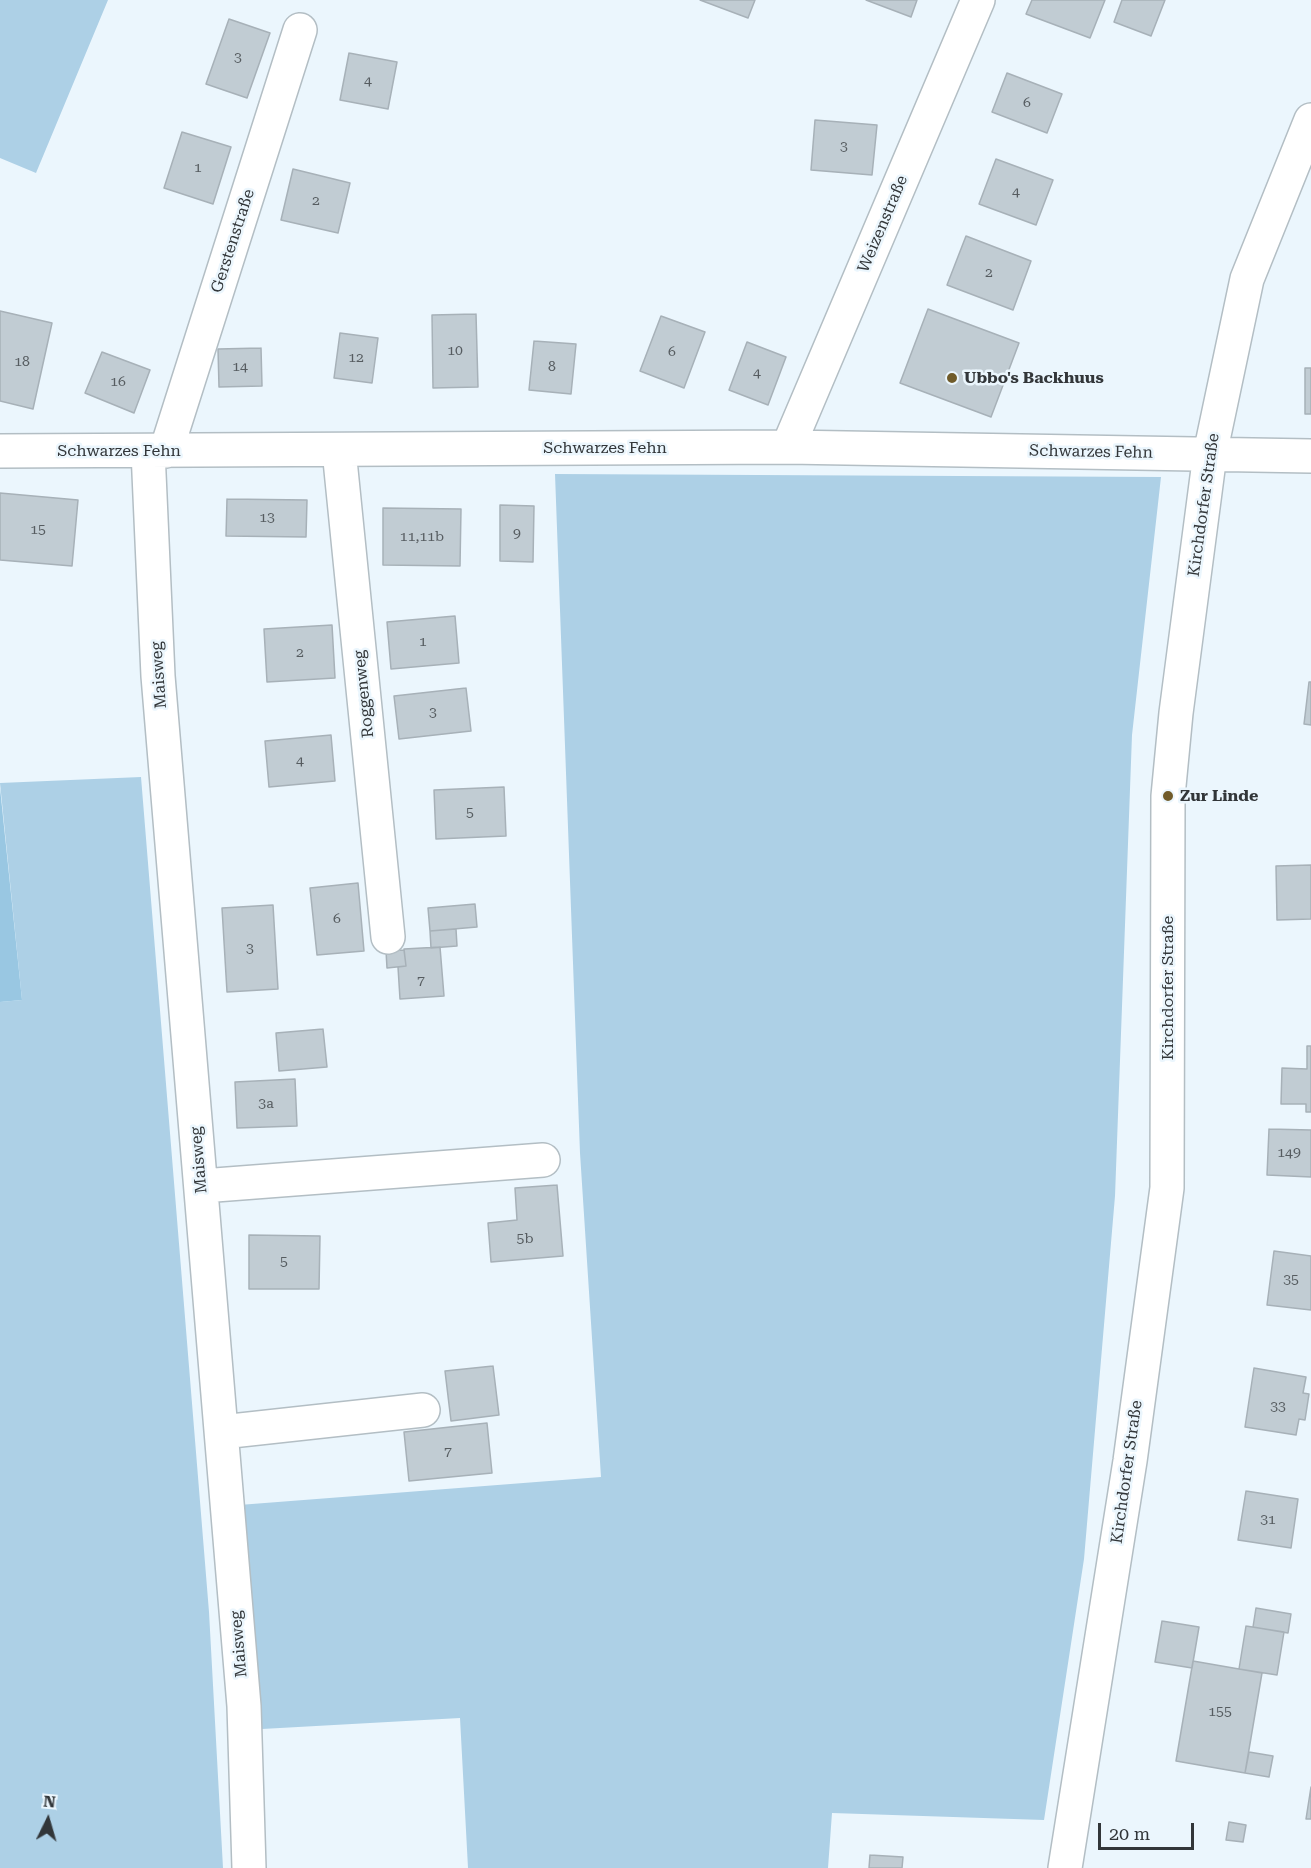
<!DOCTYPE html>
<html>
<head>
<meta charset="utf-8">
<style>
	body { margin:0 }
	#map { position:relative; width:1311px; height:1868px; overflow:hidden; background:#ebf6fd; font-family:"Roboto Serif",serif }
	canvas { display:block }
	.north { position:absolute; left:18px; top:1790px; width:60px; height:60px; -webkit-text-stroke:4px #ebf6fd; paint-order:stroke; rotate:5deg; font-size:16px; font-weight:700; line-height:24px; text-align:center; color:#323639 }
	.north::after { content:''; display:block; margin:auto; width:21px; height:27px; background:#323639; clip-path:polygon(50% 0,100% 100%,50% 72%,0 100%) }
	.scale { position:absolute; left:1098px; top:1823px; width:96px; height:27px; box-sizing:border-box; border:3px solid #323639; border-top:0; padding-left:8px; font-size:18px; line-height:21px; white-space:nowrap; color:#323639; -webkit-text-stroke:4px #ebf6fd; paint-order:stroke }
</style>
</head>
<body>
<div id="map">
<canvas width="1311" height="1868"></canvas>
<div class="north">N</div>
<div class="scale">20 m</div>
</div>
<script>
const context = document.querySelector('canvas').getContext('2d');
context.lineJoin = 'round';
function fill(path, color) {
  context.fillStyle = color;
  context.fill(path, 'evenodd');
}
function toPath(rows) {
  const path = new Path2D();
  for (const r of rows) {
    path.moveTo(r[0], r[1]);
    for (let i = 2; i < r.length; i += 2) path.lineTo(r[i], r[i + 1]);
  }
  return path;
}
function strokePath(path, color, width, dash) {
  context.strokeStyle = color;
  context.lineWidth = width;
  context.lineCap = dash ? 'butt' : 'round';
  context.setLineDash(dash || []);
  context.stroke(path);
}
function label(font, color, halo, rows, align = 'center') {
  context.font = font + ' "Roboto Serif",serif';
  context.lineWidth = 5;
  context.setLineDash([]);
  context.textBaseline = 'middle';
  context.strokeStyle = halo;
  context.fillStyle = color;
  for (const [text, x, y, turn = 0] of rows) {
    context.save();
    context.translate(x, y);
    context.rotate((+turn || 0) * Math.PI / 180);
    context.textAlign = isNaN(turn) ? turn : align;
    if (halo) context.strokeText(text, 0, 0);
    context.fillText(text, 0, 0);
    context.restore();
  }
}
fill(toPath([
	[0,0,108,0,36,173,0,158],
	[555,474,1161,477,1132,735,1115,1196,1084,1559,1044,1820,832,1813,828,1868,468,1868,460,1718,262,1729,239,1505,601,1477,580,1153],
	[141,777,209,1612,223,1868,0,1868,0,1002,22,1000,0,783]
]), '#add0e6');
fill(toPath([
	[0,788,22,1000,0,1002]
]), '#99c7e2');
const building = toPath([
	[700,0,755,0,748,18,700,0],
	[866,0,917,0,911,17,866,0],
	[1032,0,1105,0,1090,38,1026,14,1032,0],
	[1122,0,1165,0,1151,36,1114,22,1122,0],
	[229,19,270,33,247,98,206,84,229,19],
	[349,53,397,62,388,109,340,100,349,53],
	[1007,73,1062,94,1047,133,992,112,1007,73],
	[815,120,877,125,872,175,811,170,815,120],
	[182,132,231,147,213,204,164,188,182,132],
	[996,159,1053,180,1036,225,979,204,996,159],
	[293,169,350,183,338,233,281,220,293,169],
	[966,236,1031,261,1013,310,947,285,966,236],
	[928,309,1019,343,991,417,900,383,928,309],
	[0,311,52,323,33,409,0,401,0,311],
	[476,314,478,387,433,388,432,315,476,314],
	[661,316,705,332,684,388,640,371,661,316],
	[340,333,378,338,372,383,334,378,340,333],
	[534,341,576,344,571,394,529,390,534,341],
	[747,342,786,357,768,405,729,390,747,342],
	[261,348,262,386,219,387,218,349,261,348],
	[102,352,150,370,134,413,85,393,102,352],
	[1305,368,1311,368,1311,414,1305,414,1305,368],
	[0,493,78,500,72,566,0,560,0,493],
	[227,499,307,500,306,537,226,536,227,499],
	[500,505,534,506,533,562,500,561,500,505],
	[383,508,461,509,460,566,383,565,383,508],
	[455,616,459,663,391,669,387,622,455,616],
	[332,625,335,678,267,682,264,629,332,625],
	[1309,682,1311,682,1311,725,1304,724,1309,682],
	[466,688,471,731,399,739,394,696,466,688],
	[331,735,335,781,269,787,265,741,331,735],
	[504,787,506,836,436,839,434,790,504,787],
	[1311,865,1311,919,1277,920,1276,866,1311,865],
	[358,883,364,951,317,955,310,888,358,883],
	[475,904,477,927,430,931,428,908,475,904],
	[273,905,278,989,227,992,222,908,273,905],
	[456,929,457,946,431,948,430,931,456,929],
	[440,947,444,996,400,999,398,967,406,966,404,949,440,947],
	[404,950,406,966,387,968,386,951,404,950],
	[323,1029,327,1067,279,1071,276,1033,323,1029],
	[1307,1046,1311,1046,1311,1112,1306,1112,1306,1104,1281,1104,1282,1068,1307,1069,1307,1046],
	[295,1079,297,1126,237,1128,235,1082,295,1079],
	[1269,1129,1311,1130,1311,1177,1267,1175,1269,1129],
	[557,1185,563,1256,491,1262,488,1223,517,1220,515,1188,557,1185],
	[249,1235,320,1236,319,1289,249,1289,249,1235],
	[1274,1251,1311,1256,1311,1310,1267,1305,1274,1251],
	[493,1366,499,1415,451,1421,445,1371,493,1366],
	[1254,1368,1306,1377,1303,1393,1309,1394,1305,1420,1299,1419,1296,1435,1245,1427,1254,1368],
	[487,1423,492,1473,409,1481,404,1432,487,1423],
	[1246,1491,1298,1499,1291,1548,1238,1540,1246,1491],
	[1256,1608,1291,1614,1288,1633,1253,1627,1256,1608],
	[1162,1621,1199,1627,1192,1668,1155,1662,1162,1621],
	[1246,1626,1284,1632,1277,1675,1239,1669,1246,1626],
	[1193,1661,1262,1673,1245,1773,1176,1761,1193,1661],
	[1249,1752,1273,1756,1269,1777,1245,1773,1249,1752],
	[1311,1787,1311,1819,1306,1819,1311,1787],
	[1229,1822,1246,1825,1243,1842,1226,1840,1229,1822],
	[870,1855,903,1857,902,1868,869,1868,870,1855]
]);
fill(building, '#c1ccd3');
strokePath(building, '#a7b1b8', 1.5);
const minor = toPath([
	[788,447,978,0],
	[339,450,388,937],
	[0,451,788,447,1311,456],
	[148,451,158,676,244,1706,249,1868],
	[166,451,300,30],
	[202,1186,543,1160],
	[222,1432,423,1410],
	[1065,1868,1130,1461,1167,1188,1168,796,1176,713,1210,454,1247,279,1311,120]
]);
strokePath(minor, '#b3bec4', 36);
strokePath(minor, '#fff', 33);
for (const [x, y, r, color] of [
	[952,378,6,"#705b2a"],
	[1168,796,6,"#705b2a"]
]) {
  const dot = new Path2D();
  dot.arc(x, y, r, 0, 2 * Math.PI);
  context.fillStyle = color;
  context.fill(dot);
  strokePath(dot, '#ebf6fd', 2);
}
label('14px', '#565c60', null, [
	["3",238,58],
	["4",368,81],
	["6",1027,103],
	["3",844,147],
	["1",198,168],
	["4",1016,192],
	["2",316,201],
	["2",989,273],
	["10",455,351],
	["6",672,352],
	["12",356,358],
	["18",22,362],
	["14",240,367],
	["8",552,367],
	["4",757,373],
	["16",118,382],
	["13",267,518],
	["15",38,530],
	["9",517,534],
	["11,11b",422,537],
	["1",423,642],
	["2",300,653],
	["3",433,713],
	["4",300,761],
	["5",470,813],
	["6",337,919],
	["3",250,949],
	["7",421,981],
	["3a",266,1104],
	["149",1289,1153],
	["5b",525,1239],
	["5",284,1262],
	["35",1291,1280],
	["33",1278,1407],
	["7",448,1452],
	["31",1268,1520],
	["155",1220,1712]
]);
label('16px', '#323639', '#ebf6fd', [
	["Weizenstraße",883,224,-67],
	["Gerstenstraße",233,241,-72],
	["Schwarzes Fehn",605,448],
	["Schwarzes Fehn",119,451],
	["Schwarzes Fehn",1091,452,1],
	["Kirchdorfer Straße",1204,505,-82],
	["Maisweg",159,675,-94],
	["Roggenweg",364,694,-96],
	["Kirchdorfer Straße",1168,988,-90],
	["Maisweg",199,1160,-95],
	["Kirchdorfer Straße",1127,1472,-82],
	["Maisweg",239,1644,-95]
]);
label('bold 16px', '#323639', '#ebf6fd', [
	["Ubbo's Backhuus",964,378],
	["Zur Linde",1180,796]
], 'left');
</script>
</body>
</html>
